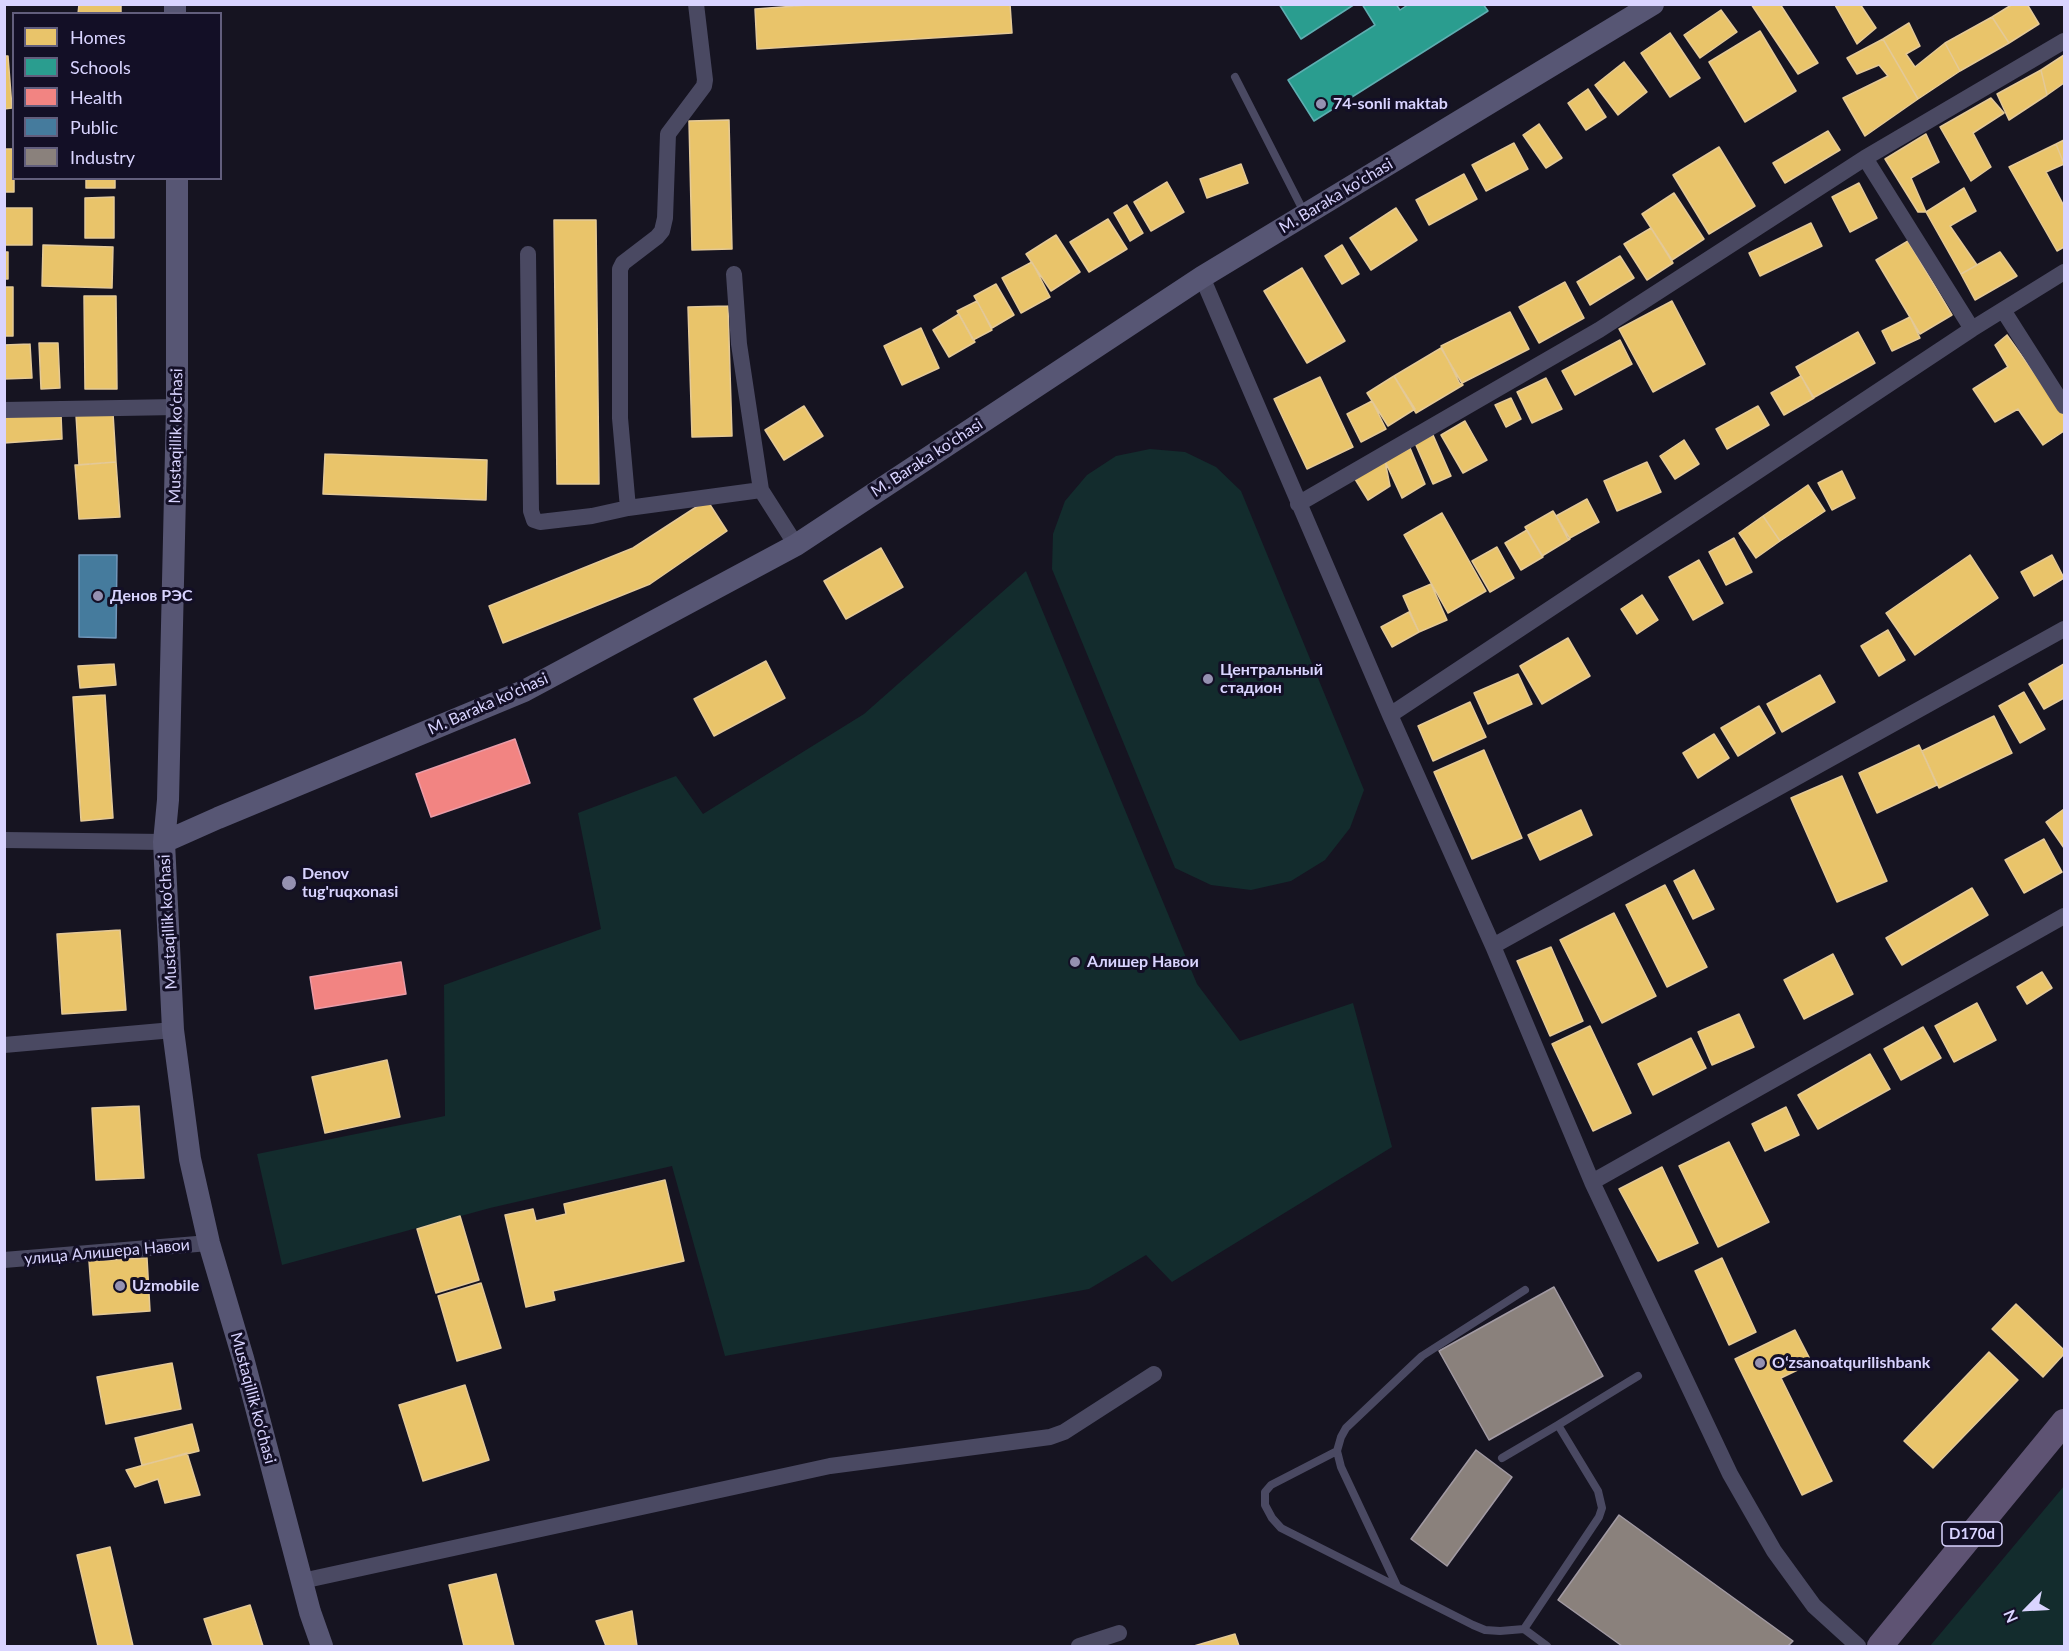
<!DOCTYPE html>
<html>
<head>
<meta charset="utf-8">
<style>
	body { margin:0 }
	#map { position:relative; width:2069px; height:1651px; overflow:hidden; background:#161421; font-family:Lato,sans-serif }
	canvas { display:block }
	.frame { position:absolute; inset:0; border:6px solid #d9d4ff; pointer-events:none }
	.legend { position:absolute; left:12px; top:12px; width:210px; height:168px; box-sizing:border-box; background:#130f26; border:2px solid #625e7d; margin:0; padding:8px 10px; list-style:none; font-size:18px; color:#d9d4ff }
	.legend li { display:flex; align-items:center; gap:12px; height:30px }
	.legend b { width:30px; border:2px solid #625e7d }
	.north { position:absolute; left:1997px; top:1579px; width:60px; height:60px; -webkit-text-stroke:4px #130f26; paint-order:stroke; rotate:246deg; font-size:16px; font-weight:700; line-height:24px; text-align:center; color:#d9d4ff }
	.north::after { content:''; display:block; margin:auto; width:21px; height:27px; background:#d9d4ff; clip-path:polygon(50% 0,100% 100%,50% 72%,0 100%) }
</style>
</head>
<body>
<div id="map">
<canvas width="2069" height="1651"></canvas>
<div class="frame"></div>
<ul class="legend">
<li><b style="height:16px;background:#e9c46a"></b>Homes</li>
<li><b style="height:16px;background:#2a9d8f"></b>Schools</li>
<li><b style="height:16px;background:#f28482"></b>Health</li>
<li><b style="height:16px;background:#457b9d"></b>Public</li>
<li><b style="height:16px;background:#8a817c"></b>Industry</li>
</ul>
<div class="north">N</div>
</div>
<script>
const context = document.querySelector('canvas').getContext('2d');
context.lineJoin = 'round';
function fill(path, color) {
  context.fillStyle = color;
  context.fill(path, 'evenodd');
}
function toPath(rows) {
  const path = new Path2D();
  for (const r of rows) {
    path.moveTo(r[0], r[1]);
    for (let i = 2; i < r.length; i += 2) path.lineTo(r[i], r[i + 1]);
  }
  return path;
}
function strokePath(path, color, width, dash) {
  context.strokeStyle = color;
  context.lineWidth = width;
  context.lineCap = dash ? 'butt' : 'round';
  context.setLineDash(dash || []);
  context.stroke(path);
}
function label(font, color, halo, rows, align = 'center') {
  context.font = font + ' Lato,sans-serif';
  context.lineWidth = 6;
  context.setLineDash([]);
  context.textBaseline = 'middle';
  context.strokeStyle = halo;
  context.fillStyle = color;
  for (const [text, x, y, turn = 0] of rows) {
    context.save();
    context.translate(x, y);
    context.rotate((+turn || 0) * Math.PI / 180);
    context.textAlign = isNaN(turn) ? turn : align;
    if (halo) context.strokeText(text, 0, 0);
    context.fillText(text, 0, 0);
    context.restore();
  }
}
fill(toPath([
	[1150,449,1185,452,1216,467,1241,491,1364,790,1350,828,1325,860,1291,881,1251,890,1211,885,1175,868,1052,569,1053,534,1065,501,1087,475,1116,456],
	[1026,571,1197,984,1240,1041,1353,1003,1392,1147,1172,1282,1146,1255,1089,1289,725,1356,672,1166,490,1208,282,1265,257,1154,445,1116,444,985,601,929,578,813,676,776,703,814,864,714],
	[2064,1486,2064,1646,1930,1646]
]), '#132c2d');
const homes = toPath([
	[79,4,121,4,121,14,78,14,79,4],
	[823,4,1010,4,1012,33,757,49,755,9,823,4],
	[1751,4,1780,4,1818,63,1798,74,1751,4],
	[1860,4,1876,28,1857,44,1835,5,1860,4],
	[2013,4,2027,4,2039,24,2009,43,1992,17,2013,4],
	[1721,10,1737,32,1700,58,1684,35,1721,10],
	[1992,17,2009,43,1960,71,1945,43,1992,17],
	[1909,23,1920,46,1906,54,1915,67,1945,43,1960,71,1918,99,1883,39,1909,23],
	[1760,31,1796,91,1745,122,1709,62,1760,31],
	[1670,33,1700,78,1670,97,1641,53,1670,33],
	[1883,39,1918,99,1865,136,1843,98,1888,76,1879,65,1857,74,1847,58,1883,39],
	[2064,55,2064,83,2047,95,2041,70,2064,55],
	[4,56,8,56,12,108,4,109,4,56],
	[1624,62,1647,92,1618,115,1595,85,1624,62],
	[2041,70,2047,95,2009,120,1997,94,2041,70],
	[1588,89,1606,117,1586,130,1568,103,1588,89],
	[1991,98,2004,113,1973,133,1991,167,1971,181,1940,127,1991,98],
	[729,120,732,249,692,250,689,121,729,120],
	[1539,124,1562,158,1546,168,1523,135,1539,124],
	[1828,131,1840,150,1785,183,1773,163,1828,131],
	[1926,134,1939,162,1911,178,1926,212,1918,212,1885,159,1926,134],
	[2064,140,2064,164,2056,144,2064,140],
	[1514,143,1528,169,1486,191,1472,165,1514,143],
	[2056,144,2064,164,2046,172,2064,206,2064,247,2057,251,2009,167,2056,144],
	[1719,147,1755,206,1709,234,1673,175,1719,147],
	[4,149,14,149,14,192,4,192,4,149],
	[1241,164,1248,183,1207,198,1200,179,1241,164],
	[1464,174,1477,199,1429,225,1416,200,1464,174],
	[86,178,115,178,115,188,86,188,86,178],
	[1167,182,1184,212,1151,231,1134,202,1167,182],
	[1859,183,1877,218,1850,232,1832,197,1859,183],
	[1964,188,1976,211,1950,226,1977,265,1961,274,1926,212,1964,188],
	[1674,193,1704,239,1672,260,1642,214,1674,193],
	[114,197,114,238,85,238,85,198,114,197],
	[1127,205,1143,233,1130,241,1114,213,1127,205],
	[4,208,32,208,32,245,4,245,4,208],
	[1396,208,1417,240,1371,270,1350,238,1396,208],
	[1108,219,1127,249,1089,272,1070,242,1108,219],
	[554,220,596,220,599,484,557,484,554,220],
	[1811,223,1822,246,1760,276,1749,253,1811,223],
	[1651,228,1673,263,1647,280,1624,244,1651,228],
	[1056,235,1080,272,1051,291,1026,254,1056,235],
	[1908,241,1952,315,1920,334,1876,260,1908,241],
	[43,245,113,247,112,288,42,286,43,245],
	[1342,245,1359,274,1342,284,1325,256,1342,245],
	[4,252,8,252,8,279,4,279,4,252],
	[2000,252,2017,276,1975,300,1961,274,2000,252],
	[1620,256,1634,278,1590,305,1577,282,1620,256],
	[1032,262,1050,297,1021,313,1002,278,1032,262],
	[1302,268,1345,341,1307,363,1264,291,1302,268],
	[1565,282,1584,318,1539,343,1519,307,1565,282],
	[996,284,1014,315,992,328,974,296,996,284],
	[4,287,13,287,13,336,4,336,4,287],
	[84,296,116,296,117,389,85,389,84,296],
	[977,301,992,330,973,340,957,311,977,301],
	[1672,301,1705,364,1653,392,1619,329,1672,301],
	[728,306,732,436,692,437,688,307,728,306],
	[1510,312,1529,349,1460,384,1441,346,1510,312],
	[959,314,975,342,949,357,933,330,959,314],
	[1910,317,1920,338,1892,351,1882,331,1910,317],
	[921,328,939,368,902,385,884,346,921,328],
	[1858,332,1875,363,1813,398,1796,367,1858,332],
	[2007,335,2064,415,2064,431,2043,445,2018,409,1995,422,1973,389,2008,367,1995,345,2007,335],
	[1620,340,1632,364,1575,395,1562,371,1620,340],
	[39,343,58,343,60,388,41,389,39,343],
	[30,344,32,378,4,379,4,345,30,344],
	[1441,348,1463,385,1416,413,1394,376,1441,348],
	[1394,376,1415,409,1388,426,1367,393,1394,376],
	[1801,376,1814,398,1784,415,1771,393,1801,376],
	[1320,377,1353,447,1307,469,1274,399,1320,377],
	[1546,378,1562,409,1532,423,1517,392,1546,378],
	[1511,398,1521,419,1506,427,1495,405,1511,398],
	[1372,401,1386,429,1361,442,1347,414,1372,401],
	[804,406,823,436,784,460,765,430,804,406],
	[1758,406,1769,425,1727,449,1716,429,1758,406],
	[113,413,116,462,79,465,76,415,113,413],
	[61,414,62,439,4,443,4,417,61,414],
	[1465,421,1487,460,1463,473,1441,435,1465,421],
	[1433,435,1451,476,1433,484,1415,443,1433,435],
	[1684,440,1699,464,1675,479,1660,456,1684,440],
	[1410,448,1425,484,1402,498,1385,461,1410,448],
	[325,454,487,460,486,500,323,494,325,454],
	[1385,461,1390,486,1368,500,1355,479,1385,461],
	[116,462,120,517,79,519,75,465,116,462],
	[1647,462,1661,492,1617,511,1604,481,1647,462],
	[1842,471,1855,498,1832,510,1818,483,1842,471],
	[1808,485,1825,511,1780,541,1763,516,1808,485],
	[1587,499,1599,522,1568,539,1556,516,1587,499],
	[707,500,727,531,650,584,503,643,489,606,633,548,707,500],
	[1553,511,1570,539,1542,556,1525,527,1553,511],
	[1442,513,1486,591,1448,613,1404,535,1442,513],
	[1763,516,1780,541,1756,558,1739,533,1763,516],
	[1527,530,1543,557,1521,570,1505,543,1527,530],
	[1734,538,1752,572,1726,585,1709,552,1734,538],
	[1497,547,1514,578,1490,592,1472,561,1497,547],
	[881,548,903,587,846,619,824,581,881,548],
	[1970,555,1998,598,1915,655,1886,613,1970,555],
	[2052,555,2064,578,2034,596,2021,572,2052,555],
	[1699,560,1723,603,1693,620,1669,577,1699,560],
	[1431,584,1447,620,1419,632,1403,596,1431,584],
	[1642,595,1658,620,1637,634,1621,609,1642,595],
	[1409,612,1419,632,1392,647,1381,627,1409,612],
	[1888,630,1905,660,1879,676,1861,646,1888,630],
	[1568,638,1590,676,1542,704,1520,666,1568,638],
	[766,661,785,698,714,736,694,699,766,661],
	[114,664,116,685,80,688,78,666,114,664],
	[2064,664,2064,698,2044,709,2029,684,2064,664],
	[1518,674,1532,704,1488,724,1474,693,1518,674],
	[1820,675,1835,702,1782,732,1767,704,1820,675],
	[2024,692,2045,729,2020,743,1999,706,2024,692],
	[105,695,113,818,81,821,73,697,105,695],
	[1470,702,1486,737,1433,761,1418,726,1470,702],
	[1759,706,1775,733,1738,756,1721,728,1759,706],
	[1994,716,2012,753,1939,788,1922,751,1994,716],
	[1714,734,1729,758,1698,778,1683,753,1714,734],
	[1919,745,1937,785,1877,813,1859,773,1919,745],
	[1484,750,1522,838,1472,859,1434,772,1484,750],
	[1842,776,1887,881,1837,902,1791,798,1842,776],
	[2064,809,2064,848,2046,822,2064,809],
	[1581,810,1592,835,1540,860,1528,835,1581,810],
	[2044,839,2062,872,2024,893,2005,860,2044,839],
	[1694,870,1714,909,1693,919,1674,881,1694,870],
	[1665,885,1707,967,1667,987,1626,905,1665,885],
	[1972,888,1988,915,1902,965,1886,938,1972,888],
	[1614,913,1656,996,1602,1023,1560,940,1614,913],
	[120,930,126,1010,62,1014,57,934,120,930],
	[1551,947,1583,1021,1550,1036,1517,961,1551,947],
	[1833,954,1853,994,1804,1019,1784,980,1833,954],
	[2042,972,2052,988,2027,1004,2017,987,2042,972],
	[1977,1003,1996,1040,1954,1062,1935,1026,1977,1003],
	[1739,1014,1754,1047,1712,1065,1698,1032,1739,1014],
	[1590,1026,1631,1113,1593,1131,1552,1044,1590,1026],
	[1923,1027,1941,1058,1901,1080,1884,1049,1923,1027],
	[1691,1038,1706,1068,1653,1095,1638,1064,1691,1038],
	[1870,1054,1890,1089,1818,1129,1798,1095,1870,1054],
	[387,1060,400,1117,325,1133,312,1077,387,1060],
	[139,1106,144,1178,96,1180,92,1108,139,1106],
	[1786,1107,1799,1135,1765,1151,1752,1124,1786,1107],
	[1729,1142,1769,1222,1718,1247,1679,1166,1729,1142],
	[1662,1167,1698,1243,1658,1261,1619,1189,1662,1167],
	[665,1180,684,1261,553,1291,555,1300,526,1307,505,1215,533,1209,536,1221,566,1214,564,1204,665,1180],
	[460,1216,479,1280,436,1293,417,1229,460,1216],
	[147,1258,150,1311,93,1315,89,1261,147,1258],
	[1722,1258,1756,1332,1729,1345,1695,1271,1722,1258],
	[481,1283,501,1348,457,1361,438,1296,481,1283],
	[2016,1304,2064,1350,2064,1354,2043,1377,1992,1329,2016,1304],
	[1795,1330,1812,1363,1781,1378,1832,1481,1802,1495,1735,1359,1795,1330],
	[1989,1352,2018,1380,1933,1468,1904,1441,1989,1352],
	[172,1363,181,1409,106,1424,97,1377,172,1363],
	[465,1385,489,1460,423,1481,399,1405,465,1385],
	[192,1424,199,1451,142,1465,135,1438,192,1424],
	[187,1453,200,1495,165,1503,158,1479,135,1487,126,1470,187,1453],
	[110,1547,133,1646,98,1646,77,1555,110,1547],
	[496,1574,514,1646,464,1646,449,1585,496,1574],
	[250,1605,263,1646,213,1646,204,1619,250,1605],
	[632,1611,637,1646,606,1646,596,1621,632,1611],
	[1235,1634,1239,1646,1194,1646,1235,1634]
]);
fill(homes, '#e9c46a');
strokePath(homes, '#e4c997', 1.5);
const schools = toPath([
	[1279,4,1355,4,1301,39,1279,4],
	[1362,4,1396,4,1400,10,1409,4,1483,4,1488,11,1314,121,1288,80,1375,25,1362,4]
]);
fill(schools, '#2a9d8f');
strokePath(schools, '#5eaeb1', 1.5);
const health = toPath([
	[515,739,530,783,431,817,416,774,515,739],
	[401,962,406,994,315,1009,310,977,401,962]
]);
fill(health, '#f28482');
strokePath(health, '#ea9ca8', 1.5);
const public = toPath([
	[79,555,117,555,116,638,79,637,79,555]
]);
fill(public, '#457b9d');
strokePath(public, '#7196ba', 1.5);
const industry = toPath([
	[1554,1287,1603,1376,1489,1440,1439,1351,1554,1287],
	[1476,1450,1512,1477,1447,1566,1411,1539,1476,1450],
	[1619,1515,1793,1641,1788,1646,1622,1646,1558,1600,1619,1515]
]);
fill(industry, '#8a817c');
strokePath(industry, '#a29aa3', 1.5);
strokePath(toPath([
	[1235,77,1305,214],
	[1337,1451,1271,1485,1265,1492,1265,1505,1272,1518,1281,1528,1473,1625,1485,1630,1500,1631,1524,1629,1547,1646],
	[1502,1458,1558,1425],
	[1397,1586,1341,1467,1337,1451,1341,1437,1346,1428,1422,1356,1525,1290],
	[1524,1629,1599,1517,1602,1508,1598,1491,1558,1425,1638,1376]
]), '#4a4962', 8);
strokePath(toPath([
	[1865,158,1972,329],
	[528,254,531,511,534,520,540,522,592,516,628,508,761,490],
	[734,274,739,344,761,490,796,545],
	[1202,277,1390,715,1493,946,1592,1182,1730,1474,1774,1551,1814,1606,1858,1646],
	[2003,310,2064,406],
	[4,410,177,407],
	[1298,504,1599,330,1865,158,2064,41],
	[628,508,620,418,620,269,623,263,657,237,662,231,665,218,668,134,704,86,705,80,696,4],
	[1390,715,1972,329,2064,272],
	[4,840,164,842],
	[1493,946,2064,629],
	[4,1045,173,1030],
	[1592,1182,2064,916],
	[4,1260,209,1243],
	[302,1581,830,1466,1050,1437,1064,1432,1154,1374],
	[1079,1646,1119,1633]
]), '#4a4962', 16);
strokePath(toPath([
	[175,4,175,14],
	[177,178,177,407,168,800,164,842,173,1030,190,1159,209,1243,243,1358,310,1612,322,1646],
	[164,842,218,818,524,691,796,545,1202,277,1653,4]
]), '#575674', 22);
strokePath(toPath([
	[1880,1646,2064,1422]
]), '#5e5373', 26);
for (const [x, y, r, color] of [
	[1321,104,6,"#9591b1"],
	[98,596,6,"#9591b1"],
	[1208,679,6,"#9591b1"],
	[289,883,8,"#9591b1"],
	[1075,962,6,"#9591b1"],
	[120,1286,6,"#9591b1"],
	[1760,1363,6,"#9591b1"]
]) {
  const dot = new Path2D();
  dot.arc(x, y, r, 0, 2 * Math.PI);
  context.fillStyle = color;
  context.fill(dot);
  strokePath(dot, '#130f26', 2);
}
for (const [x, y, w] of [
	[1972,1534,60]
]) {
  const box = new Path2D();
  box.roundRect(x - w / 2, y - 12, w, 24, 4.5);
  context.fillStyle = '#130f26';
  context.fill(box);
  strokePath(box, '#d9d4ff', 1.5);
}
label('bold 15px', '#d9d4ff', null, [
	["D170d",1972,1534]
]);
label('bold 16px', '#d9d4ff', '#130f26', [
	["74-sonli maktab",1333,104],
	["Денов РЭС",110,596],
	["Центральный",1220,670],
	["стадион",1220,688],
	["Denov",302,874],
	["tug'ruqxonasi",302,892],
	["Алишер Навои",1087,962],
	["Uzmobile",132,1286],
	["Oʻzsanoatqurilishbank",1772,1363]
], 'left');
label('16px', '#d9d4ff', '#130f26', [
	["M. Baraka ko'chasi",1336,196,-31],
	["Mustaqillik ko‘chasi",176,436,-89],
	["M. Baraka ko'chasi",927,458,-33],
	["M. Baraka ko'chasi",488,704,-24],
	["Mustaqillik ko‘chasi",168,922,-93],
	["улица Алишера Навои",107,1252,-5],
	["Mustaqillik ko‘chasi",253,1398,75]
]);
</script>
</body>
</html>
